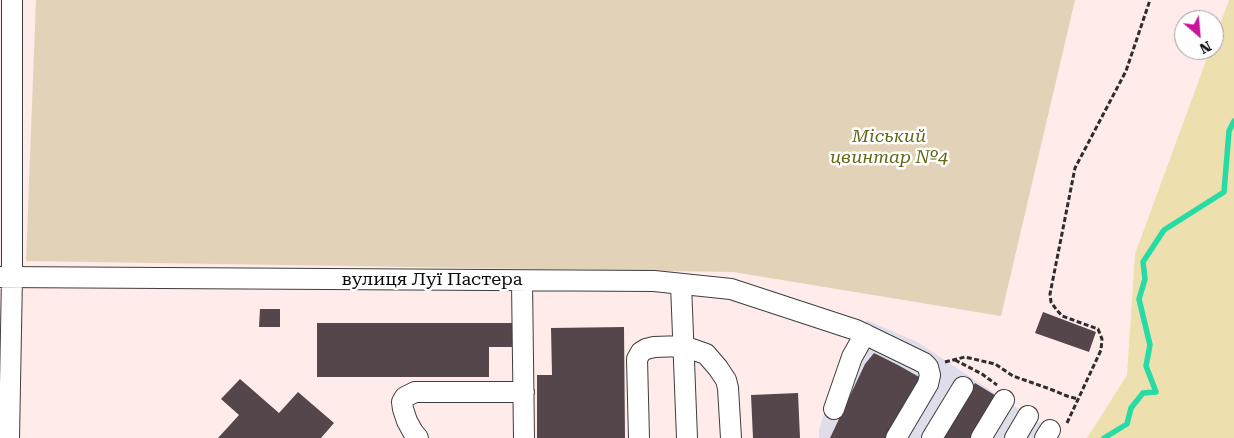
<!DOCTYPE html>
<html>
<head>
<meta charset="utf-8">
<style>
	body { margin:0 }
	#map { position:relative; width:1234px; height:438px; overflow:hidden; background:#ffebe9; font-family:"Roboto Serif",serif }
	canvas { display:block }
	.north { position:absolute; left:1174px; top:10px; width:50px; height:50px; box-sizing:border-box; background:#fff; border:1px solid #9d9d9d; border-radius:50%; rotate:153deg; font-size:14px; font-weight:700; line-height:20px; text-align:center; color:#0b0b0b }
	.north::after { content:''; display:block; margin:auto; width:18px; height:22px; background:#c8169c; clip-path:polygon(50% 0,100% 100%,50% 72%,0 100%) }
</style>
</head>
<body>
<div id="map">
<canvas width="1234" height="438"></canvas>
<div class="north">N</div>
</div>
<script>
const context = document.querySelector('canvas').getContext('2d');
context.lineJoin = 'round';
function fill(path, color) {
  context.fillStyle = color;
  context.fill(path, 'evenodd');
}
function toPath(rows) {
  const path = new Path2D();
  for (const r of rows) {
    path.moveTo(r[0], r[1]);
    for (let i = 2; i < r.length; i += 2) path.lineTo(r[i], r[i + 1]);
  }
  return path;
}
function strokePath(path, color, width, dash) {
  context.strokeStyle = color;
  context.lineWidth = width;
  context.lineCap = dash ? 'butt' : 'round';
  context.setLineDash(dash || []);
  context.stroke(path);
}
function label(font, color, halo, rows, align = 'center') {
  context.font = font + ' "Roboto Serif",serif';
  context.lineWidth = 5;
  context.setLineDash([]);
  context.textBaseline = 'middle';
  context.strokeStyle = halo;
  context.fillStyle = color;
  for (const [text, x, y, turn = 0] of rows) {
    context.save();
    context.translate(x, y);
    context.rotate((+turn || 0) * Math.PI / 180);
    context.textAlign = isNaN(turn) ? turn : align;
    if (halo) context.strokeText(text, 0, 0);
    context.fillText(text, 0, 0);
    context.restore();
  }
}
fill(toPath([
	[867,320,919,343,1061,437,1060,438,819,438,819,429,844,354]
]), '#e0ddeb');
fill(toPath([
	[1229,0,1234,0,1234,438,1087,438,1127,375,1135,254,1210,50,1214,50,1214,40]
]), '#eddfae');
fill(toPath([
	[36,0,1075,0,1001,316,733,272,26,261]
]), '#e2d2b8');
strokePath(toPath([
	[1104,438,1127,424,1131,408,1143,393,1156,392,1146,366,1150,345,1139,299,1145,279,1143,262,1164,230,1224,192,1229,131,1234,121]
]), '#26dba4', 5.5);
fill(toPath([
	[260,309,280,309,280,327,259,327],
	[1043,312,1096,332,1089,352,1035,333],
	[317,323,515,323,515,347,489,347,489,377,317,377],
	[624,327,625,438,537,438,537,375,552,375,551,328],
	[874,353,898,365,921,378,886,438,830,438,865,364],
	[240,379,279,413,298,392,334,423,321,438,218,438,239,415,221,399],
	[975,383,998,397,973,438,942,438],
	[798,393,800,438,753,438,751,395]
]), '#54464b');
const minor = toPath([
	[0,277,654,281,731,289,856,330,924,363,928,367,930,375,928,384,896,438],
	[522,281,524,438],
	[681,284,687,438],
	[834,409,852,357,865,334],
	[9,438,12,277,12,0],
	[418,438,413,432,407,421,403,409,402,402,405,397,415,392,524,392],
	[639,438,637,359,641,352,646,349,654,347,683,346,706,354,718,368,726,380,728,388,731,438],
	[932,438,963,387],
	[981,438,1004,400],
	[1015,438,1028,416],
	[1045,438,1050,430]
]);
strokePath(minor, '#3e3e3e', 22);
strokePath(toPath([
	[955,360,982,374,997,385],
	[945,362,965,357,995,364,1013,376,1050,389,1067,396,1078,399],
	[1067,423,1101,350,1102,339,1098,329,1062,316,1056,309,1051,302,1050,294,1075,168,1126,71,1150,0]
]), '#2d2d2d', 3, [5, 2.5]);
strokePath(minor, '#fff', 20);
label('italic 18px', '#616816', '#fff', [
	["Міський",889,137],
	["цвинтар №4",889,158]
]);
label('18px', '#0b0b0b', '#fff', [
	["вулиця Луї Пастера",432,280]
]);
</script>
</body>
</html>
